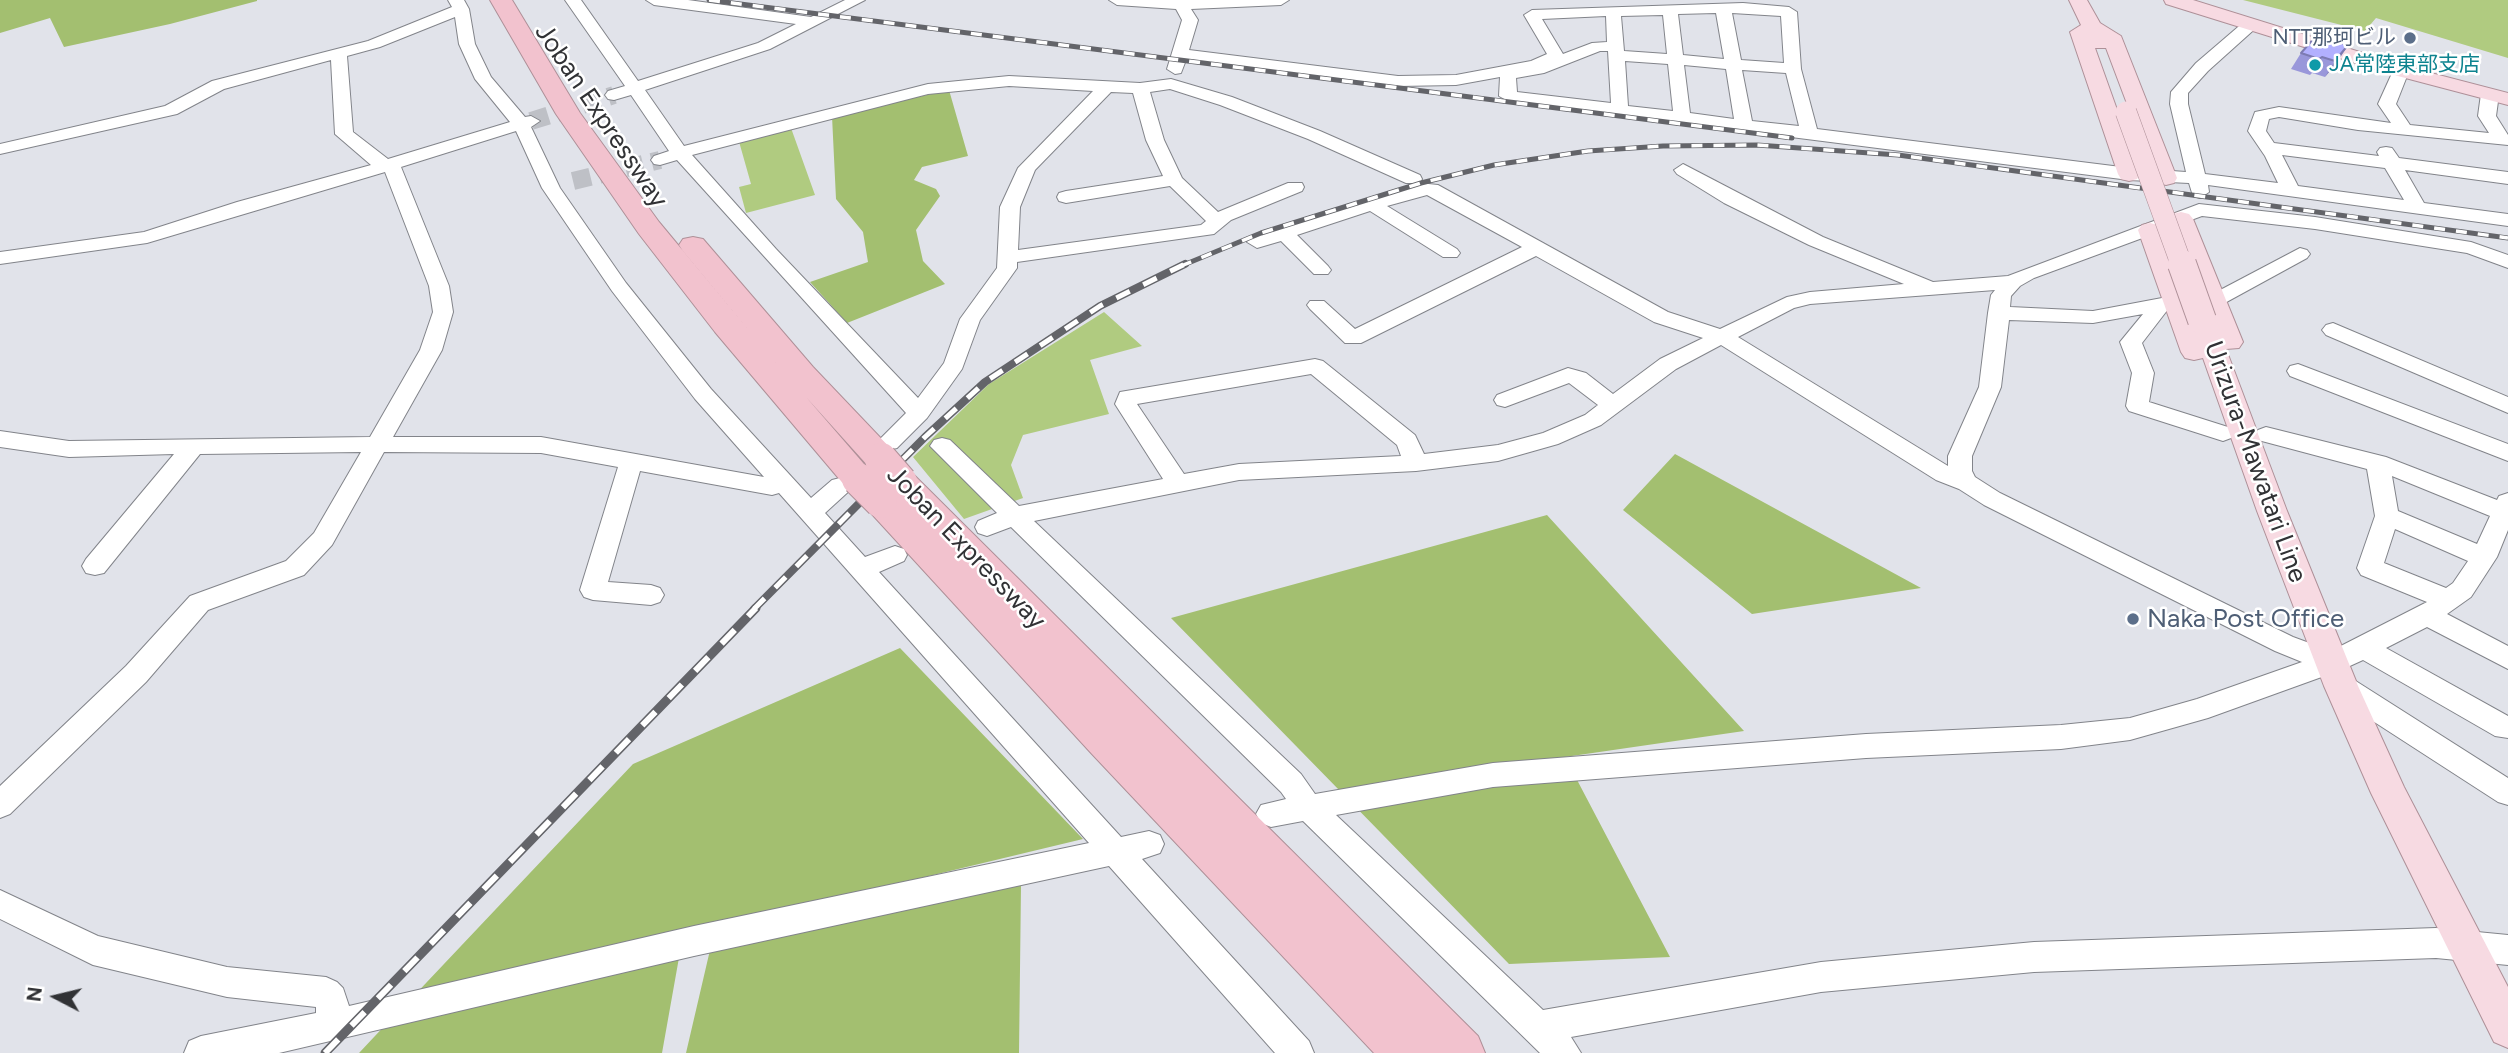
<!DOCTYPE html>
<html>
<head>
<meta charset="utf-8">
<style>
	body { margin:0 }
	#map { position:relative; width:2508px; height:1053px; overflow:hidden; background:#e1e3ea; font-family:Figtree,sans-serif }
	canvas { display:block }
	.north { position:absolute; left:21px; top:962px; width:70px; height:70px; -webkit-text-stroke:5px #fff; paint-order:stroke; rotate:277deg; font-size:19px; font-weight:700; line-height:28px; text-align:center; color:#313235 }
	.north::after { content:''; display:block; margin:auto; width:24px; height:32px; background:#313235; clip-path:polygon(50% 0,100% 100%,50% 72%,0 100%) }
</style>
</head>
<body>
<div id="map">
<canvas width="2508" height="1053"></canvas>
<div class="north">N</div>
</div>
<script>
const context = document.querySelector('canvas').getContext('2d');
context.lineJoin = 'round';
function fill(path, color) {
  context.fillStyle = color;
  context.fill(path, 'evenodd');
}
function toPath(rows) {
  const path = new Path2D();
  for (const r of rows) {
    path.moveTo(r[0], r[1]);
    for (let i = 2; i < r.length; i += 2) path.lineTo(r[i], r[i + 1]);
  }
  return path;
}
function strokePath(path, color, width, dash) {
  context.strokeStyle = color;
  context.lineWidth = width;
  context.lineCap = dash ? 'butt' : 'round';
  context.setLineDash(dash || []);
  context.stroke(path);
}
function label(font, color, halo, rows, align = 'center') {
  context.font = font + ' Figtree,"Noto Sans JP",sans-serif';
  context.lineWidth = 5;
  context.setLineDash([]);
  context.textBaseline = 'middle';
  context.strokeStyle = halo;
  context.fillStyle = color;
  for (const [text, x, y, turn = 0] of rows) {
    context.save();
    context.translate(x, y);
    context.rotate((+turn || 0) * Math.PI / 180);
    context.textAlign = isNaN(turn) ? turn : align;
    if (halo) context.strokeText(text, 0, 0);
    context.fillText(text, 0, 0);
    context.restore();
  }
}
fill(toPath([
	[2243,0,2508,0,2508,58,2376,18,2365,31],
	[791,128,815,195,746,213,739,187,751,184,738,138],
	[1104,312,1142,346,1090,360,1109,414,1023,435,1011,465,1023,498,964,519,913,457,989,384]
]), '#b0cb80');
fill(toPath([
	[0,0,257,0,257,1,170,24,64,47,50,18,0,33],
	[949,90,968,156,922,167,914,180,936,189,940,196,916,230,923,261,945,284,847,323,810,282,868,262,863,232,836,199,832,116],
	[1675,454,1921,588,1752,614,1623,510],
	[1547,515,1744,731,1565,757,1670,957,1509,964,1171,618],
	[900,648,1083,839,409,1001,633,764],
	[1021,885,1019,1053,686,1053,710,950],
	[680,952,662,1053,359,1053,390,1020]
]), '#a3bf70');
strokePath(toPath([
	[531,121,614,95],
	[573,181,660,160]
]), '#bec0c6', 18, [18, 9]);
const minor = toPath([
	[448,0,464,0,469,9,475,44,491,77,525,117,531,116,540,121,531,127,560,188,626,283,711,389,811,498,832,480,840,478,848,480,852,486,848,492,825,513,865,557,895,546,904,549,907,555,904,561,879,572,1121,837,1149,831,1160,835,1164,844,1160,853,1142,859,1309,1041,1314,1053,1275,1053,1109,866,694,956,279,1053,184,1053,189,1041,201,1036,316,1013,316,1007,227,997,93,965,0,919,0,890,98,936,227,967,326,977,337,982,343,988,349,1006,694,926,1089,843,779,493,772,495,640,471,608,582,651,585,660,588,664,595,660,602,651,605,593,600,584,597,580,590,618,467,541,453,384,452,332,545,304,575,208,610,146,682,10,814,0,818,0,786,126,666,190,596,286,561,314,533,361,452,200,454,104,573,95,575,86,573,82,566,86,559,174,454,69,457,0,447,0,431,69,441,370,437,420,350,433,312,429,286,385,172,147,243,0,264,0,252,144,232,237,202,371,165,335,134,331,60,224,89,177,114,0,154,0,144,165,106,212,81,368,41,452,7,448,0],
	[455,17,459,44,475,79,510,122,388,159,353,132,347,56,380,47,455,17],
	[516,131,542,188,612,291,695,399,764,477,541,437,393,437,442,350,453,312,449,286,401,167,516,131],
	[565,0,581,0,638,81,758,43,796,24,654,5,646,0,688,0,811,17,845,0,865,0,770,49,645,90,684,146,928,84,1009,76,1140,83,1171,79,1232,97,1320,131,1420,175,1422,179,1420,183,1406,183,1308,139,1220,105,1170,89,1150,92,1164,140,1182,178,1218,212,1288,183,1302,183,1304,187,1302,191,1231,220,1214,234,1017,262,1017,268,980,320,962,369,927,418,897,448,889,450,881,448,877,442,906,413,677,160,660,165,654,164,651,160,654,156,669,151,631,95,614,100,608,99,605,95,608,91,625,86,565,0],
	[1009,86,1093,91,1018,168,1000,207,997,268,960,319,944,363,918,398,776,249,692,155,928,94,1009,86],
	[1111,92,1133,93,1146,140,1163,176,1066,191,1059,193,1057,197,1059,201,1066,203,1170,186,1206,221,1201,225,1018,250,1020,207,1035,170,1111,92],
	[1109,0,1289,0,1281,5,1191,9,1198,20,1189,50,1398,76,1456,75,1531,61,1547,54,1524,15,1532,10,1743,3,1789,7,1797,12,1801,69,1817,129,2129,168,2186,172,2170,104,2171,92,2196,63,2245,21,2251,19,2259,24,2257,27,2208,71,2188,93,2188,104,2205,174,2278,183,2265,156,2248,131,2255,112,2279,107,2391,123,2378,104,2393,71,2401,66,2409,71,2396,104,2410,125,2489,133,2478,116,2481,94,2490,89,2499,94,2496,116,2508,135,2508,145,2358,130,2279,117,2269,119,2266,131,2274,143,2379,156,2377,152,2380,148,2386,147,2392,148,2399,158,2508,172,2508,184,2405,170,2424,203,2508,214,2508,226,2208,185,2209,192,2200,198,2193,196,2189,183,2129,180,1508,101,1499,96,1500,77,1456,85,1398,86,1186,60,1181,73,1175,74,1167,69,1182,20,1176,9,1117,5,1109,0],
	[1716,13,1724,59,1683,55,1678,14,1716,13],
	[1732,13,1781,16,1784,63,1741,60,1732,13],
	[1663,15,1667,54,1624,51,1621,16,1663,15],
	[1606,16,1607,42,1592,43,1563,54,1542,19,1606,16],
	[1600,51,1608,51,1611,103,1517,92,1516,78,1544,73,1600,51],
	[1625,61,1668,64,1673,111,1628,106,1625,61],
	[1684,65,1726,69,1734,119,1690,113,1684,65],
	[1742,70,1786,73,1799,126,1752,121,1742,70],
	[2282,155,2385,168,2404,200,2298,186,2282,155],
	[1683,164,1823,237,1933,282,2008,276,2199,204,2315,217,2471,242,2508,255,2508,268,2467,253,2315,229,2202,216,2034,278,2020,286,2011,296,2010,307,2093,311,2162,298,2169,300,2172,304,2142,343,2154,373,2149,402,2231,428,2234,433,2231,438,2223,441,2129,411,2126,406,2132,373,2120,342,2143,314,2093,323,2009,320,2001,387,1972,456,1972,471,1975,477,2000,493,2293,637,2331,651,2427,602,2361,575,2357,568,2375,516,2367,469,2258,440,2255,435,2258,430,2266,427,2386,457,2497,500,2499,496,2508,493,2508,530,2497,557,2471,597,2447,614,2508,646,2508,669,2427,627,2386,648,2508,716,2508,738,2495,736,2363,660,2341,670,2208,718,2130,740,2061,749,1866,758,1493,787,1336,815,1543,1010,1821,962,2034,942,2436,928,2508,935,2508,965,2436,958,2034,972,1821,992,1571,1037,1581,1053,1540,1053,1303,821,1271,827,1261,823,1256,814,1261,805,1286,799,1281,792,1011,527,987,536,978,533,975,527,978,521,997,513,930,446,934,440,942,438,950,440,1019,506,1163,479,1115,404,1120,392,1315,359,1323,361,1415,435,1424,454,1498,445,1543,433,1585,415,1598,405,1569,383,1505,407,1497,405,1494,400,1497,395,1568,368,1586,373,1613,394,1660,359,1703,338,1654,322,1536,256,1361,343,1345,343,1310,309,1307,305,1310,301,1324,301,1355,329,1522,247,1427,195,1387,206,1457,249,1460,253,1457,257,1443,257,1370,211,1297,235,1328,266,1331,270,1328,274,1314,274,1281,241,1257,248,1247,242,1250,238,1276,228,1419,183,1438,185,1668,312,1720,329,1787,297,1810,292,1904,284,1809,245,1724,203,1677,174,1674,170,1683,164],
	[1995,290,1991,295,1988,313,1979,387,1948,456,1948,466,1738,337,1794,308,1810,304,1995,290],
	[1721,345,1936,480,1959,489,1984,505,2275,651,2302,662,2197,699,2130,718,2061,725,1866,734,1493,763,1315,794,1301,774,1034,521,1239,480,1416,471,1498,461,1558,444,1601,425,1676,369,1721,345],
	[1311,374,1397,445,1401,456,1239,464,1184,474,1137,404,1311,374],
	[2392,476,2490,516,2477,544,2398,511,2392,476],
	[2395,529,2468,561,2453,583,2446,588,2384,563,2395,529],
	[2300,248,2307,250,2310,254,2307,258,2221,305,2207,305,2204,301,2207,297,2300,248],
	[2333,323,2508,397,2508,413,2326,335,2322,330,2326,325,2333,323],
	[2298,364,2508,444,2508,461,2290,376,2287,371,2290,366,2298,364],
	[2341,675,2351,678,2508,778,2508,805,2498,802,2331,694,2327,686,2331,678,2341,675]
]);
const major = toPath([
	[2069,0,2087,0,2100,23,2121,36,2177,178,2174,183,2166,185,2158,183,2155,178,2106,48,2095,48,2140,174,2137,179,2129,181,2121,179,2118,174,2070,32,2081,25,2069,0],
	[2164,0,2193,0,2408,67,2508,93,2508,105,2394,75,2166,4,2164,0],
	[2181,212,2189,214,2193,219,2243,342,2239,348,2226,349,2287,511,2358,686,2404,787,2508,987,2508,1048,2494,1042,2371,793,2324,686,2257,511,2203,358,2194,360,2185,358,2181,352,2138,230,2142,225,2150,223,2158,225,2193,314,2206,313,2169,219,2173,214,2181,212]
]);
const highway = toPath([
	[490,0,512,0,580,113,659,222,781,369,683,251,679,245,683,239,693,237,703,239,813,367,893,451,898,459,893,467,881,470,869,467,806,397,870,471,875,479,870,487,858,491,846,487,715,332,639,234,556,114,490,0],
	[901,470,913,474,1478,1036,1485,1053,1374,1053,1092,754,869,511,864,502,869,493,881,490,891,493,884,482,889,474,901,470]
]);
strokePath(minor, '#82848a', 2);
strokePath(major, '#ae9098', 2);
strokePath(highway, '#ae9098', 2);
fill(minor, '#fff');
fill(major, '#f7dae2');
fill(highway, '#f2c2ce');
const railFar2 = toPath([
	[709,0,1792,138],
	[1181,266,1261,233,1421,183,1494,165,1588,151,1663,146,1757,145,1898,155,2508,238]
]);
const railFar1 = toPath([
	[754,609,925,437,985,382,1100,306,1185,264]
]);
const rail = toPath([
	[325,1053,756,608]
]);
strokePath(railFar2, '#636469', 5);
strokePath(railFar1, '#636469', 8);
strokePath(rail, '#636469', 9);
strokePath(railFar2, '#fff', 3.5, [11]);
strokePath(railFar1, '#fff', 5, [15]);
strokePath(rail, '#fff', 6, [19]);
const majorBridgeFar1 = toPath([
	[2126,112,2182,266]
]);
const majorBridge = toPath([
	[2182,264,2202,320]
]);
const highwayBridge = toPath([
	[881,459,901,482],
	[858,479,881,502]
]);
strokePath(majorBridgeFar1, '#ae9098', 22, []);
strokePath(majorBridge, '#ae9098', 30, []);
strokePath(highwayBridge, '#ae9098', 34, []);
strokePath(majorBridgeFar1, '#f7dae2', 21);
strokePath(majorBridge, '#f7dae2', 28);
strokePath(highwayBridge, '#f2c2ce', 32);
fill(toPath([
	[2317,35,2338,61,2325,77,2312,73,2310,75,2291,69,2301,53]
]), '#9997da');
fill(toPath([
	[2348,45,2338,61,2325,77,2335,61]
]), '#7d7bb2');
const building = toPath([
	[2317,35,2348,45,2335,61,2322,57,2319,59,2301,53,2317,35]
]);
fill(building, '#b2b0fe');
strokePath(building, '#7d7bb2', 2);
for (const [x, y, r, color] of [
	[2410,38,7,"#5c6f8a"],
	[2315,65,7,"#0f9aa8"],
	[2133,619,7,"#5c6f8a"]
]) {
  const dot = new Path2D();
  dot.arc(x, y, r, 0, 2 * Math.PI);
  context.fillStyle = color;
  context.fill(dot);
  strokePath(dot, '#fff', 2.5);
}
label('21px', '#4e5e75', '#fff', [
	["NTT那珂ビル",2396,38]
], 'right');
label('21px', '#0d838f', '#fff', [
	["JA常陸東部支店",2329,65]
], 'left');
label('26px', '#313235', '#fff', [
	["Joban Expressway",601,116,56],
	["Urizura-Mawatari Line",2255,462,70],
	["Joban Expressway",966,548,46]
]);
label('26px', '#4e5e75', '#fff', [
	["Naka Post Office",2147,619]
], 'left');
</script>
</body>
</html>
